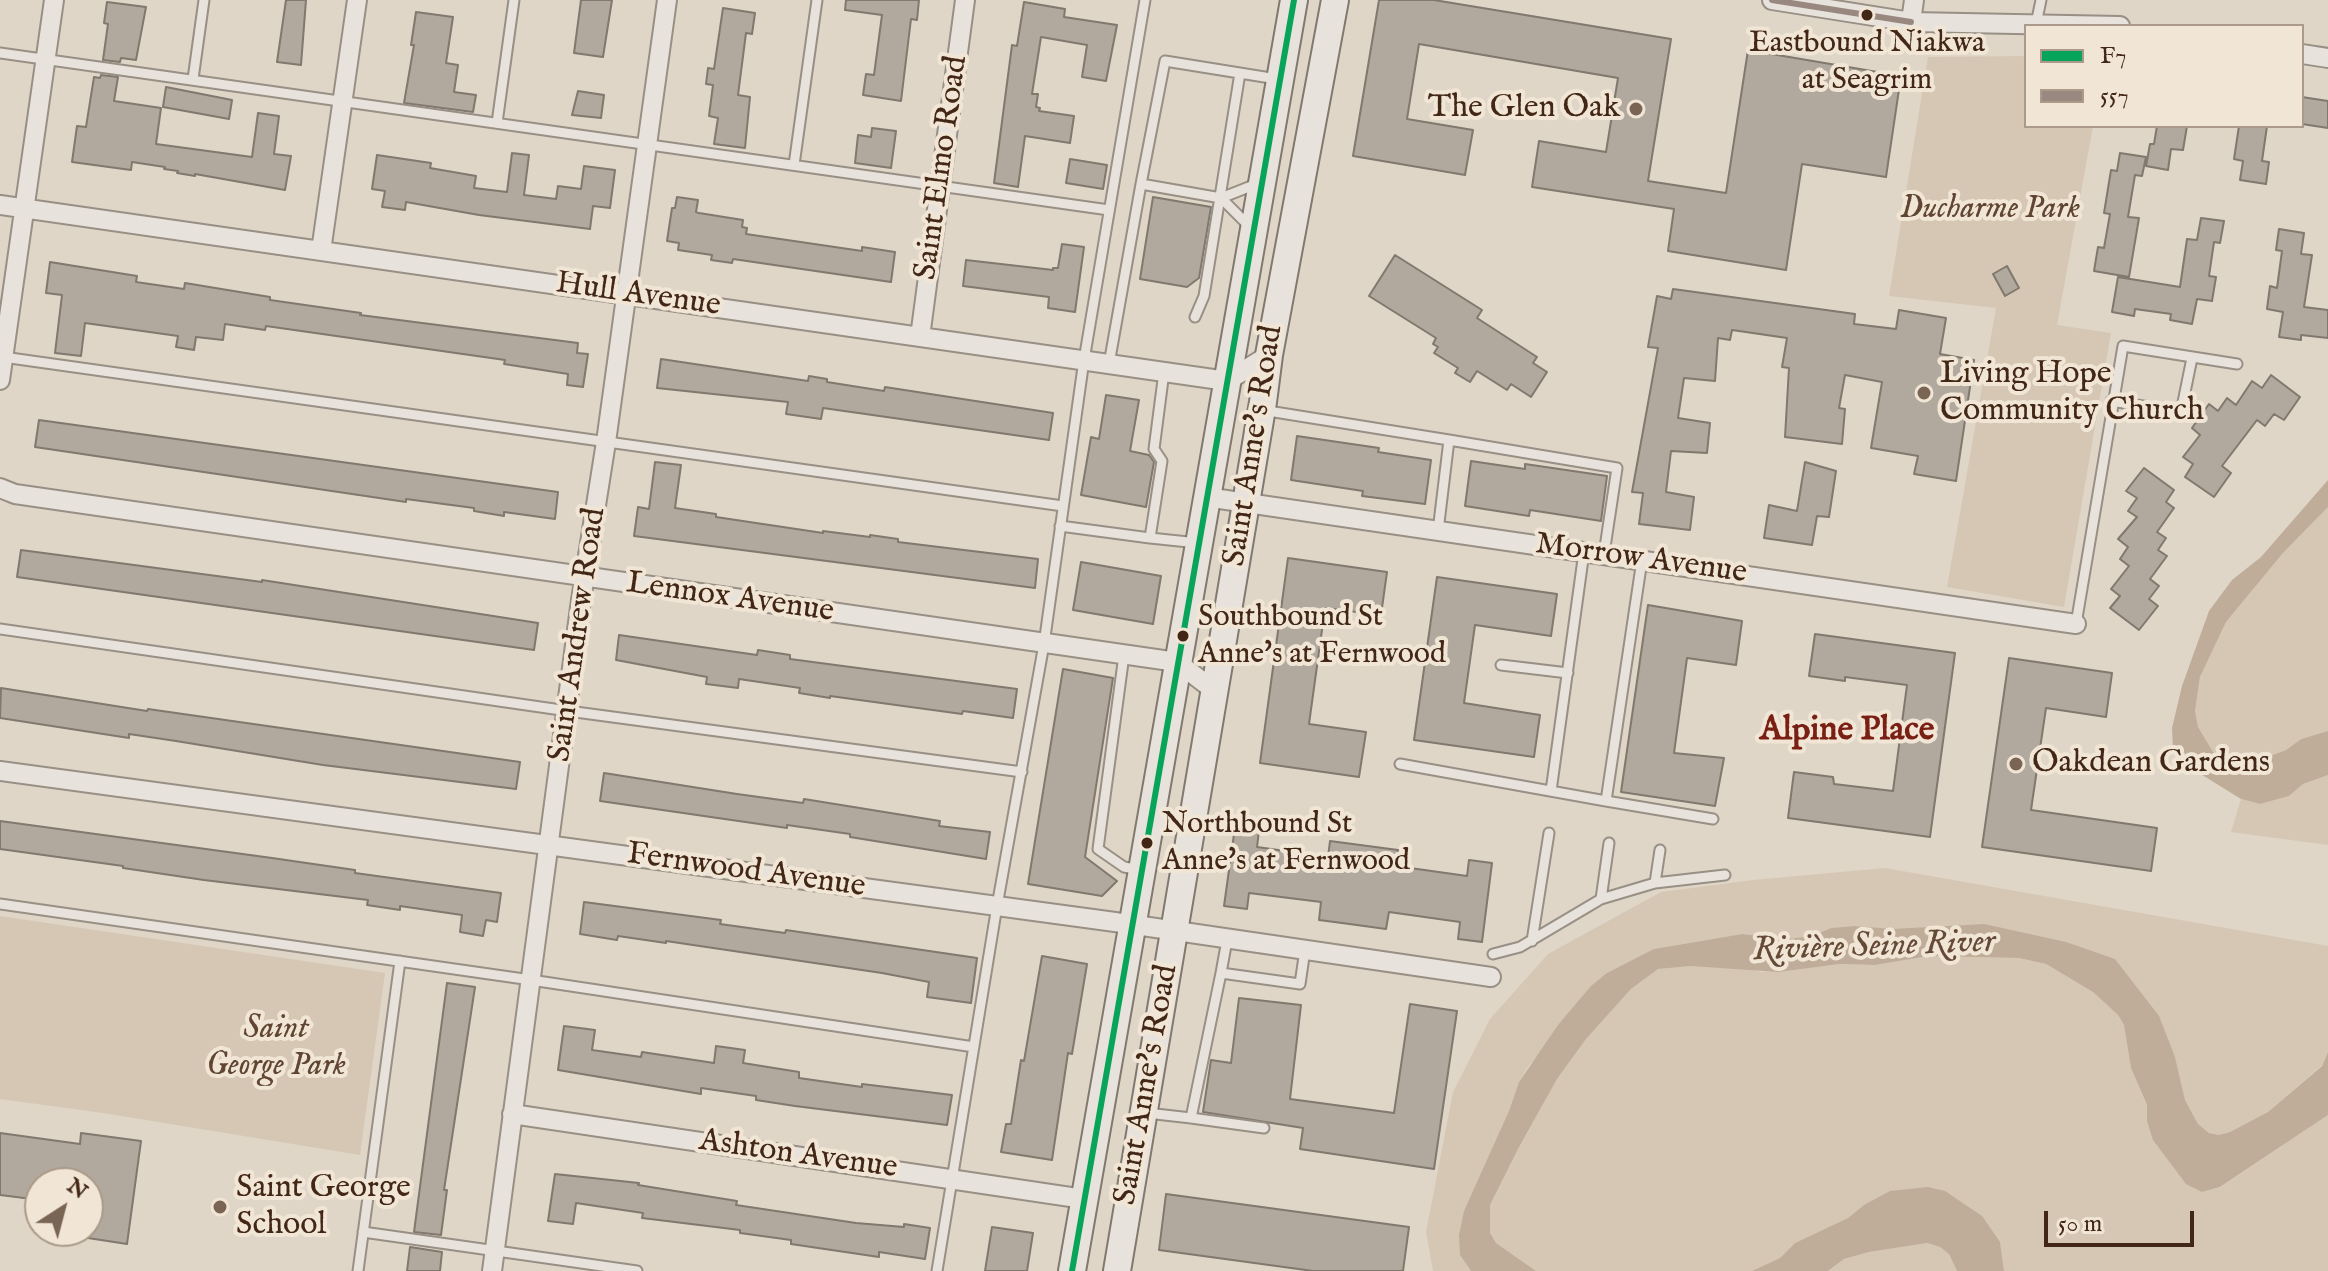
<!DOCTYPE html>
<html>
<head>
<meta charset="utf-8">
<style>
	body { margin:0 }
	#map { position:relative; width:2328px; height:1271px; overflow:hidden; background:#dfd6c8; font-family:"IM FELL English",serif }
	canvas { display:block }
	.legend { position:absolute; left:2024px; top:24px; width:280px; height:104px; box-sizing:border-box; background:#f1e6d5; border:2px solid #ab9a89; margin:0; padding:10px 14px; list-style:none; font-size:24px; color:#432716 }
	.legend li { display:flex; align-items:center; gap:16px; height:40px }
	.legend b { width:40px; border:2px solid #ab9a89 }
	.north { position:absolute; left:24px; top:1167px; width:80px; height:80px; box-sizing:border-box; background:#f1e6d5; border:2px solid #ab9a89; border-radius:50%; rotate:36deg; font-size:22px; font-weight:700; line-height:32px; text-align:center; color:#432716 }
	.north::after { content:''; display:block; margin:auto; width:28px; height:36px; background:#7a6454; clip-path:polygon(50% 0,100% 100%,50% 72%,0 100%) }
	.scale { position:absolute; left:2044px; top:1211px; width:150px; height:36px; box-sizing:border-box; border:4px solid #432716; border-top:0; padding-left:10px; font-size:24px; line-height:28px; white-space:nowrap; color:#432716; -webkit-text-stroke:6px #f1e6d5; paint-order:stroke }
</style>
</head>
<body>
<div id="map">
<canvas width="2328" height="1271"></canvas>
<ul class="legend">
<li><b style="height:10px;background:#07a45a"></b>F7</li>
<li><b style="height:10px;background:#98887f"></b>557</li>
</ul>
<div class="north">N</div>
<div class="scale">50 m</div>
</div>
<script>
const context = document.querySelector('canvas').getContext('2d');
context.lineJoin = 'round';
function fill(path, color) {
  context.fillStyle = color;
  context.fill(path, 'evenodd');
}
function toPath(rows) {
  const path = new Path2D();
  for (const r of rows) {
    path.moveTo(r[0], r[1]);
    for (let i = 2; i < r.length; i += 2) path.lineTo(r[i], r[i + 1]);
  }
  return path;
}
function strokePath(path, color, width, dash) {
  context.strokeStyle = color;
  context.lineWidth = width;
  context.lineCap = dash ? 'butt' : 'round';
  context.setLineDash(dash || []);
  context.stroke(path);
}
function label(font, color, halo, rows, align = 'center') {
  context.font = font + ' "IM FELL English",serif';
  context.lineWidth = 8;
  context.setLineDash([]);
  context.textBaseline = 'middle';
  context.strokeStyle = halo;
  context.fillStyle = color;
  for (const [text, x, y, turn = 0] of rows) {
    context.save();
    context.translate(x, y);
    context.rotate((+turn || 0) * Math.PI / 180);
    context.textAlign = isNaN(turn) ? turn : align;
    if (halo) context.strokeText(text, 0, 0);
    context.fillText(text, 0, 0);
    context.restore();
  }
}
fill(toPath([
	[2026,56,2026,126,2093,126,2057,325,2111,333,2064,607,1947,587,1996,308,1889,296,1928,57],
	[2328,507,2328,731,2301,739,2286,750,2249,764,2229,762,2213,752,2198,728,2195,711,2200,677,2226,622,2283,553],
	[2328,775,2328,845,2231,832,2241,799,2260,804,2289,796,2303,784],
	[1885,868,2328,946,2328,1052,2322,1065,2268,1112,2230,1132,2219,1135,2209,1133,2198,1124,2185,1100,2175,1057,2115,959,1854,926,1831,928,1812,936,1789,939,1742,934,1654,949,1558,1025,1543,1049,1527,1068,1519,1082,1460,1255,1471,1271,1433,1271,1426,1232,1453,1092,1490,1019,1548,954,1661,892,1753,880],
	[0,916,385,973,360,1155,103,1113,0,1099],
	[1929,956,2019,958,2046,964,2093,992,2118,1015,2124,1025,2131,1068,2147,1106,2147,1121,2202,1192,2221,1187,2328,1115,2328,1271,2004,1271,2000,1242,1864,1205,1848,1218,1795,1243,1780,1258,1752,1271,1536,1271,1496,1243,1490,1233,1490,1205,1518,1149,1557,1079,1586,1039,1631,989,1658,969,1691,966,1742,967,1761,972,1839,964,1875,965],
	[1927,1243,1940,1247,1949,1254,1957,1271,1828,1271,1844,1259,1869,1252]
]), '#d5c7b3');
fill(toPath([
	[2328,480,2328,507,2283,553,2226,622,2200,677,2195,711,2198,727,2213,752,2229,762,2249,764,2286,750,2301,739,2328,731,2328,775,2303,784,2289,796,2260,804,2241,799,2191,768,2173,750,2172,728,2182,686,2209,611,2232,580,2261,557],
	[1984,924,2066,942,2115,959,2159,1016,2175,1057,2185,1100,2198,1124,2209,1133,2219,1135,2230,1132,2268,1112,2322,1066,2328,1052,2328,1115,2220,1187,2202,1192,2186,1184,2153,1140,2147,1121,2147,1105,2131,1068,2124,1025,2118,1015,2093,992,2046,964,2019,958,1929,956,1875,965,1839,964,1778,972,1691,966,1658,969,1631,989,1586,1039,1557,1079,1518,1149,1490,1205,1490,1233,1496,1243,1536,1271,1471,1271,1460,1255,1459,1235,1464,1211,1509,1111,1519,1082,1558,1025,1591,986,1607,973,1654,949,1742,934,1788,939,1812,936,1831,928,1854,926,1893,929],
	[1928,1187,1945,1191,1982,1216,2000,1242,2004,1271,1957,1271,1949,1254,1940,1247,1927,1243,1869,1252,1844,1259,1828,1271,1752,1271,1780,1258,1795,1243,1848,1218,1864,1205,1890,1191]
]), '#bfad99');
const building = toPath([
	[286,0,306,0,301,65,277,62,286,0],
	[581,0,612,0,603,57,574,53,581,0],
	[846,0,919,0,917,20,911,19,901,101,863,95,866,74,874,75,882,15,845,10,846,0],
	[1379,0,1434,0,1671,39,1648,181,1726,193,1748,50,1901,76,1886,177,1802,164,1786,270,1668,251,1674,209,1532,187,1539,141,1606,152,1618,78,1419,44,1407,119,1473,130,1465,175,1353,156,1379,0],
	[107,2,146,7,136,60,121,58,120,62,103,60,108,24,104,23,107,2],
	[1024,2,1065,9,1064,17,1117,25,1106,81,1082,77,1087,45,1041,37,1032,94,1038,94,1036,107,1040,108,1039,111,1074,116,1070,143,1025,136,1018,187,994,183,1012,45,1017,46,1024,2],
	[723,8,755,13,752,34,746,33,738,95,750,97,745,148,714,144,718,118,709,116,713,85,706,84,708,68,714,69,723,8],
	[416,12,453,17,446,63,458,65,454,92,476,95,473,112,404,103,414,45,411,45,416,12],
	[101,75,118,77,114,101,161,108,156,144,252,157,258,113,279,116,274,154,291,156,285,190,195,174,195,176,177,173,178,171,164,169,165,167,132,162,131,170,72,162,77,126,86,127,94,77,100,78,101,75],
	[166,87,232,100,229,119,163,107,166,87],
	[578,91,604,95,601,118,572,115,578,91],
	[2302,97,2328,101,2328,128,2302,124,2302,97],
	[2157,126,2187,126,2183,150,2171,149,2168,170,2146,166,2150,144,2154,144,2157,126],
	[2239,126,2267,126,2262,161,2269,162,2266,184,2240,180,2243,161,2234,159,2239,126],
	[872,128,896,131,891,168,855,163,858,135,871,137,872,128],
	[512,153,529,155,524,195,556,199,558,186,581,189,584,166,615,170,610,208,593,206,590,229,479,215,406,202,405,210,382,207,385,191,372,189,377,155,431,163,430,168,476,176,474,188,507,192,512,153],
	[2120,153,2146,157,2142,176,2135,175,2128,217,2139,218,2129,277,2094,271,2098,247,2104,248,2110,214,2104,213,2111,170,2117,171,2120,153],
	[1070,159,1107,165,1103,189,1066,183,1070,159],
	[677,197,698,200,696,212,699,213,743,220,742,227,747,228,746,234,862,251,862,247,895,252,891,282,733,259,732,263,711,260,712,255,678,250,679,243,667,241,672,208,675,208,677,197],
	[1153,197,1211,207,1199,278,1187,287,1140,279,1153,197],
	[2201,218,2224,221,2220,243,2214,242,2209,276,2216,277,2212,301,2197,299,2192,324,2170,320,2171,314,2135,309,2134,316,2112,312,2118,277,2180,287,2187,239,2197,240,2201,218],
	[2279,229,2304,233,2301,254,2312,255,2304,307,2328,310,2328,338,2301,335,2301,340,2279,337,2283,312,2267,309,2270,286,2277,288,2282,251,2276,250,2279,229],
	[1062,244,1084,247,1075,312,1048,308,1049,297,963,286,966,260,1053,270,1053,268,1058,268,1062,244],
	[1395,255,1482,310,1477,318,1537,357,1533,363,1547,372,1531,397,1511,384,1507,390,1477,371,1470,382,1455,373,1458,368,1434,353,1438,347,1433,344,1436,338,1369,296,1395,255],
	[50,262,137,276,136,282,184,289,185,283,270,297,270,300,361,313,360,315,578,343,577,353,588,354,583,387,567,385,568,374,504,364,505,360,266,326,265,330,225,324,223,340,196,337,194,350,176,347,178,336,85,323,81,356,55,353,62,295,46,293,50,262],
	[2007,266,2019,288,2005,296,1993,274,2007,266],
	[1673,289,1855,314,1854,324,1896,329,1899,310,1946,318,1940,354,1974,360,1956,481,1914,474,1918,456,1871,448,1882,382,1845,375,1839,408,1845,409,1842,444,1785,437,1789,368,1782,367,1787,338,1732,330,1730,340,1718,338,1715,381,1684,378,1678,418,1710,423,1707,453,1671,451,1666,492,1694,497,1690,530,1639,524,1643,493,1632,492,1658,348,1648,347,1657,296,1671,299,1673,289],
	[661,359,808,381,809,376,827,379,827,382,884,391,885,387,1053,413,1049,440,823,408,821,419,786,414,788,402,657,388,661,359],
	[2271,375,2300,397,2284,420,2274,414,2265,426,2257,420,2222,466,2231,473,2214,497,2185,477,2193,464,2183,457,2200,435,2192,428,2209,404,2218,411,2227,398,2236,405,2252,381,2262,388,2271,375],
	[1106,395,1139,400,1130,451,1149,455,1154,462,1146,507,1081,495,1091,437,1099,439,1106,395],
	[39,420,558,492,555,519,504,512,504,516,474,511,474,508,406,499,406,502,35,447,39,420],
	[1297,436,1379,448,1378,452,1431,460,1425,504,1362,496,1363,491,1291,480,1297,436],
	[1471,461,1525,469,1525,464,1607,476,1601,521,1530,510,1529,516,1465,506,1471,461],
	[655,462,681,465,675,508,716,514,716,517,823,533,823,531,870,537,870,535,898,539,898,542,1038,559,1035,588,634,536,638,507,649,509,655,462],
	[1805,462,1836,471,1829,517,1817,516,1812,545,1764,538,1769,505,1797,511,1805,462],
	[2144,468,2174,490,2166,502,2174,508,2157,532,2166,538,2158,550,2167,556,2150,579,2159,586,2149,599,2158,606,2139,630,2110,608,2120,596,2111,589,2129,566,2120,559,2128,547,2118,539,2137,517,2128,511,2137,498,2126,491,2144,468],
	[21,550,262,582,262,580,538,623,534,650,17,577,21,550],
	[1288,558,1387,572,1381,615,1325,608,1309,724,1366,732,1359,777,1260,763,1288,558],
	[1081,562,1161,576,1153,624,1073,610,1081,562],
	[1437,577,1557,594,1551,636,1475,625,1464,703,1540,715,1534,757,1414,740,1437,577],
	[1648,605,1742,621,1736,665,1687,658,1674,753,1724,758,1715,806,1621,792,1648,605],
	[1815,634,1955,653,1930,837,1788,818,1794,772,1833,777,1834,784,1893,791,1907,685,1845,677,1845,681,1809,676,1815,634],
	[619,635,757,655,758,650,790,655,790,659,1017,689,1013,718,963,711,962,714,830,696,830,698,799,693,800,688,739,679,738,688,706,684,707,677,616,660,619,635],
	[2009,658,2112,673,2106,717,2046,708,2031,810,2157,828,2151,871,1982,847,2009,658],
	[1063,669,1113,678,1085,857,1117,881,1102,896,1028,884,1063,669],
	[1,688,147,711,148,709,520,762,516,789,323,765,176,741,129,734,129,738,0,718,1,688],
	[604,773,737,794,803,803,804,799,940,821,939,826,990,832,986,859,850,837,850,834,787,825,787,828,600,801,604,773],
	[0,821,272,858,355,870,355,873,501,893,497,922,486,920,483,936,460,932,462,915,400,906,400,910,367,905,368,900,204,880,123,868,123,866,0,849,0,821],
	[1235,827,1259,831,1257,847,1328,857,1330,841,1398,850,1396,866,1467,876,1469,860,1492,863,1482,942,1458,939,1460,922,1389,912,1386,929,1342,923,1319,920,1321,902,1249,893,1247,909,1224,906,1235,827],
	[584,902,721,920,720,924,785,933,786,930,977,958,971,1003,927,997,929,982,882,973,666,941,666,943,618,936,617,940,580,934,584,902],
	[1042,956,1087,964,1072,1054,1068,1053,1052,1160,1001,1152,1006,1124,1011,1124,1021,1060,1024,1061,1042,956],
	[447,983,475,987,444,1190,447,1190,441,1235,414,1232,447,983],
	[1239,998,1301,1005,1290,1099,1394,1113,1410,1004,1457,1011,1434,1169,1300,1149,1303,1128,1203,1112,1211,1060,1231,1063,1239,998],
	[564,1026,595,1030,592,1050,641,1057,642,1052,714,1063,716,1046,745,1050,743,1063,799,1072,799,1078,862,1087,862,1084,952,1095,947,1125,795,1106,756,1100,756,1096,701,1088,701,1094,558,1070,564,1026],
	[0,1133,80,1144,81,1133,141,1141,127,1244,88,1238,88,1183,40,1183,40,1200,0,1195,0,1133],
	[555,1174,639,1183,638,1185,737,1201,736,1205,856,1223,904,1227,904,1224,930,1228,925,1259,879,1252,879,1257,791,1244,791,1240,740,1233,740,1230,642,1218,643,1213,576,1203,573,1224,548,1221,555,1174],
	[1166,1194,1409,1227,1403,1271,1313,1271,1159,1250,1166,1194],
	[992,1227,1033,1233,1027,1271,985,1271,992,1227],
	[410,1247,442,1252,440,1271,407,1271,410,1247]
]);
fill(building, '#b1a89e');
strokePath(building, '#81786e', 2);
const lane = toPath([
	[2036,24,2041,0],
	[0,53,1109,210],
	[193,79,204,0],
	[497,123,514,0],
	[794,165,817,0],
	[1141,184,1165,61,1277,79],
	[1221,198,1250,227],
	[1195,317,1204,296,1240,73],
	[3,357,1063,506],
	[1109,364,1141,184,1221,198,1259,183],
	[2111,401,2181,412,2192,358],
	[1262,410,1449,440,1438,531],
	[1449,440,1617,468,1604,554],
	[1060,526,1150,538,1162,461,1154,449,1164,372],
	[1150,538,1198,543],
	[1642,560,1606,801,1713,819],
	[2076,624,2123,346,2237,364],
	[0,629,568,711,1022,772],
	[1124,655,1098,849,1124,867,1141,870],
	[1501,665,1568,673],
	[1400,764,1606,801],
	[1551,791,1584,552],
	[1655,883,1660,850],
	[1601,899,1609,843],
	[0,904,531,980,974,1047],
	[1227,940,1221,973,1300,984,1305,950],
	[1532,941,1549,833],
	[1493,954,1520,947,1601,899,1655,883,1725,875],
	[1147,1113,1191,1118,1221,973],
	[1191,1118,1264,1128],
	[363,1232,637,1271],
	[358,1271,400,961],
	[937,1271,997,906,1044,644,1084,360,1145,0]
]);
const street = toPath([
	[1772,0,1911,22,2120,26],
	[1911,22,1914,0],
	[2302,54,2328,58],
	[0,205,1227,381,1269,355],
	[321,251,357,0],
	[920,337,965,0],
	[0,380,54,0],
	[0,488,15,494,1177,662,1215,691],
	[1206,497,2076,624],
	[0,771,1115,922,1491,977],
	[512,1114,1084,1199],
	[492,1271,581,600,606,442,667,0]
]);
const secondary = toPath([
	[1072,1271,1294,0],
	[1117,1271,1263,402,1269,355,1335,0]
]);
strokePath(lane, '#988f85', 13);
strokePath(street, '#988f85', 22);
strokePath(secondary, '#81786e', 30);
strokePath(lane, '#e7e2db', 9);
strokePath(street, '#e7e2db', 18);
strokePath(secondary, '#e7e2db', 26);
strokePath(toPath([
	[1072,1271,1294,0]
]), '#07a45a', 6);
strokePath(toPath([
	[1772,0,1911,22]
]), '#98887f', 6);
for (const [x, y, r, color] of [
	[1867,15,7,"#432716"],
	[1636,109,8,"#7a6454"],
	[1924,393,8,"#7a6454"],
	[1183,636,7,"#432716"],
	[2016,764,8,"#7a6454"],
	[1147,843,7,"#432716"],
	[220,1207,8,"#7a6454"]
]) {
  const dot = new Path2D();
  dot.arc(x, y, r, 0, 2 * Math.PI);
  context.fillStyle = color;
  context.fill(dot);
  strokePath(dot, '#f1e6d5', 3);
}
label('30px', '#432716', '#f1e6d5', [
	["Eastbound Niakwa",1867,45,"center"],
	["at Seagrim",1867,82,"center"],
	["Southbound St",1198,619],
	["Anne's at Fernwood",1198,656],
	["Northbound St",1162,826],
	["Anne's at Fernwood",1162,863]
], 'left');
label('32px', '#432716', '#f1e6d5', [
	["The Glen Oak",1620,109,"right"],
	["Living Hope",1940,375],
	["Community Church",1940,412],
	["Oakdean Gardens",2032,764],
	["Saint George",236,1189],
	["School",236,1226]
], 'left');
label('32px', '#432716', '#f1e6d5', [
	["Saint Elmo Road",943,168,-82],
	["Hull Avenue",638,296,8],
	["Saint Anne's Road",1255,446,-81],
	["Morrow Avenue",1641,560,8],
	["Lennox Avenue",730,599,8],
	["Saint Andrew Road",579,635,-82],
	["Fernwood Avenue",746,872,8],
	["Saint Anne's Road",1148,1085,-80],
	["Ashton Avenue",798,1156,8]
]);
label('italic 32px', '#5f4532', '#f1e6d5', [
	["Ducharme Park",1990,210],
	["Saint",276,1030],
	["George Park",276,1067]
]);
label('bold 34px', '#7a1f14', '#f1e6d5', [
	["Alpine Place",1847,732]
]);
label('italic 34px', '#644a37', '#f1e6d5', [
	["Rivière Seine River",1874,948,-2]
]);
</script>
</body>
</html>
